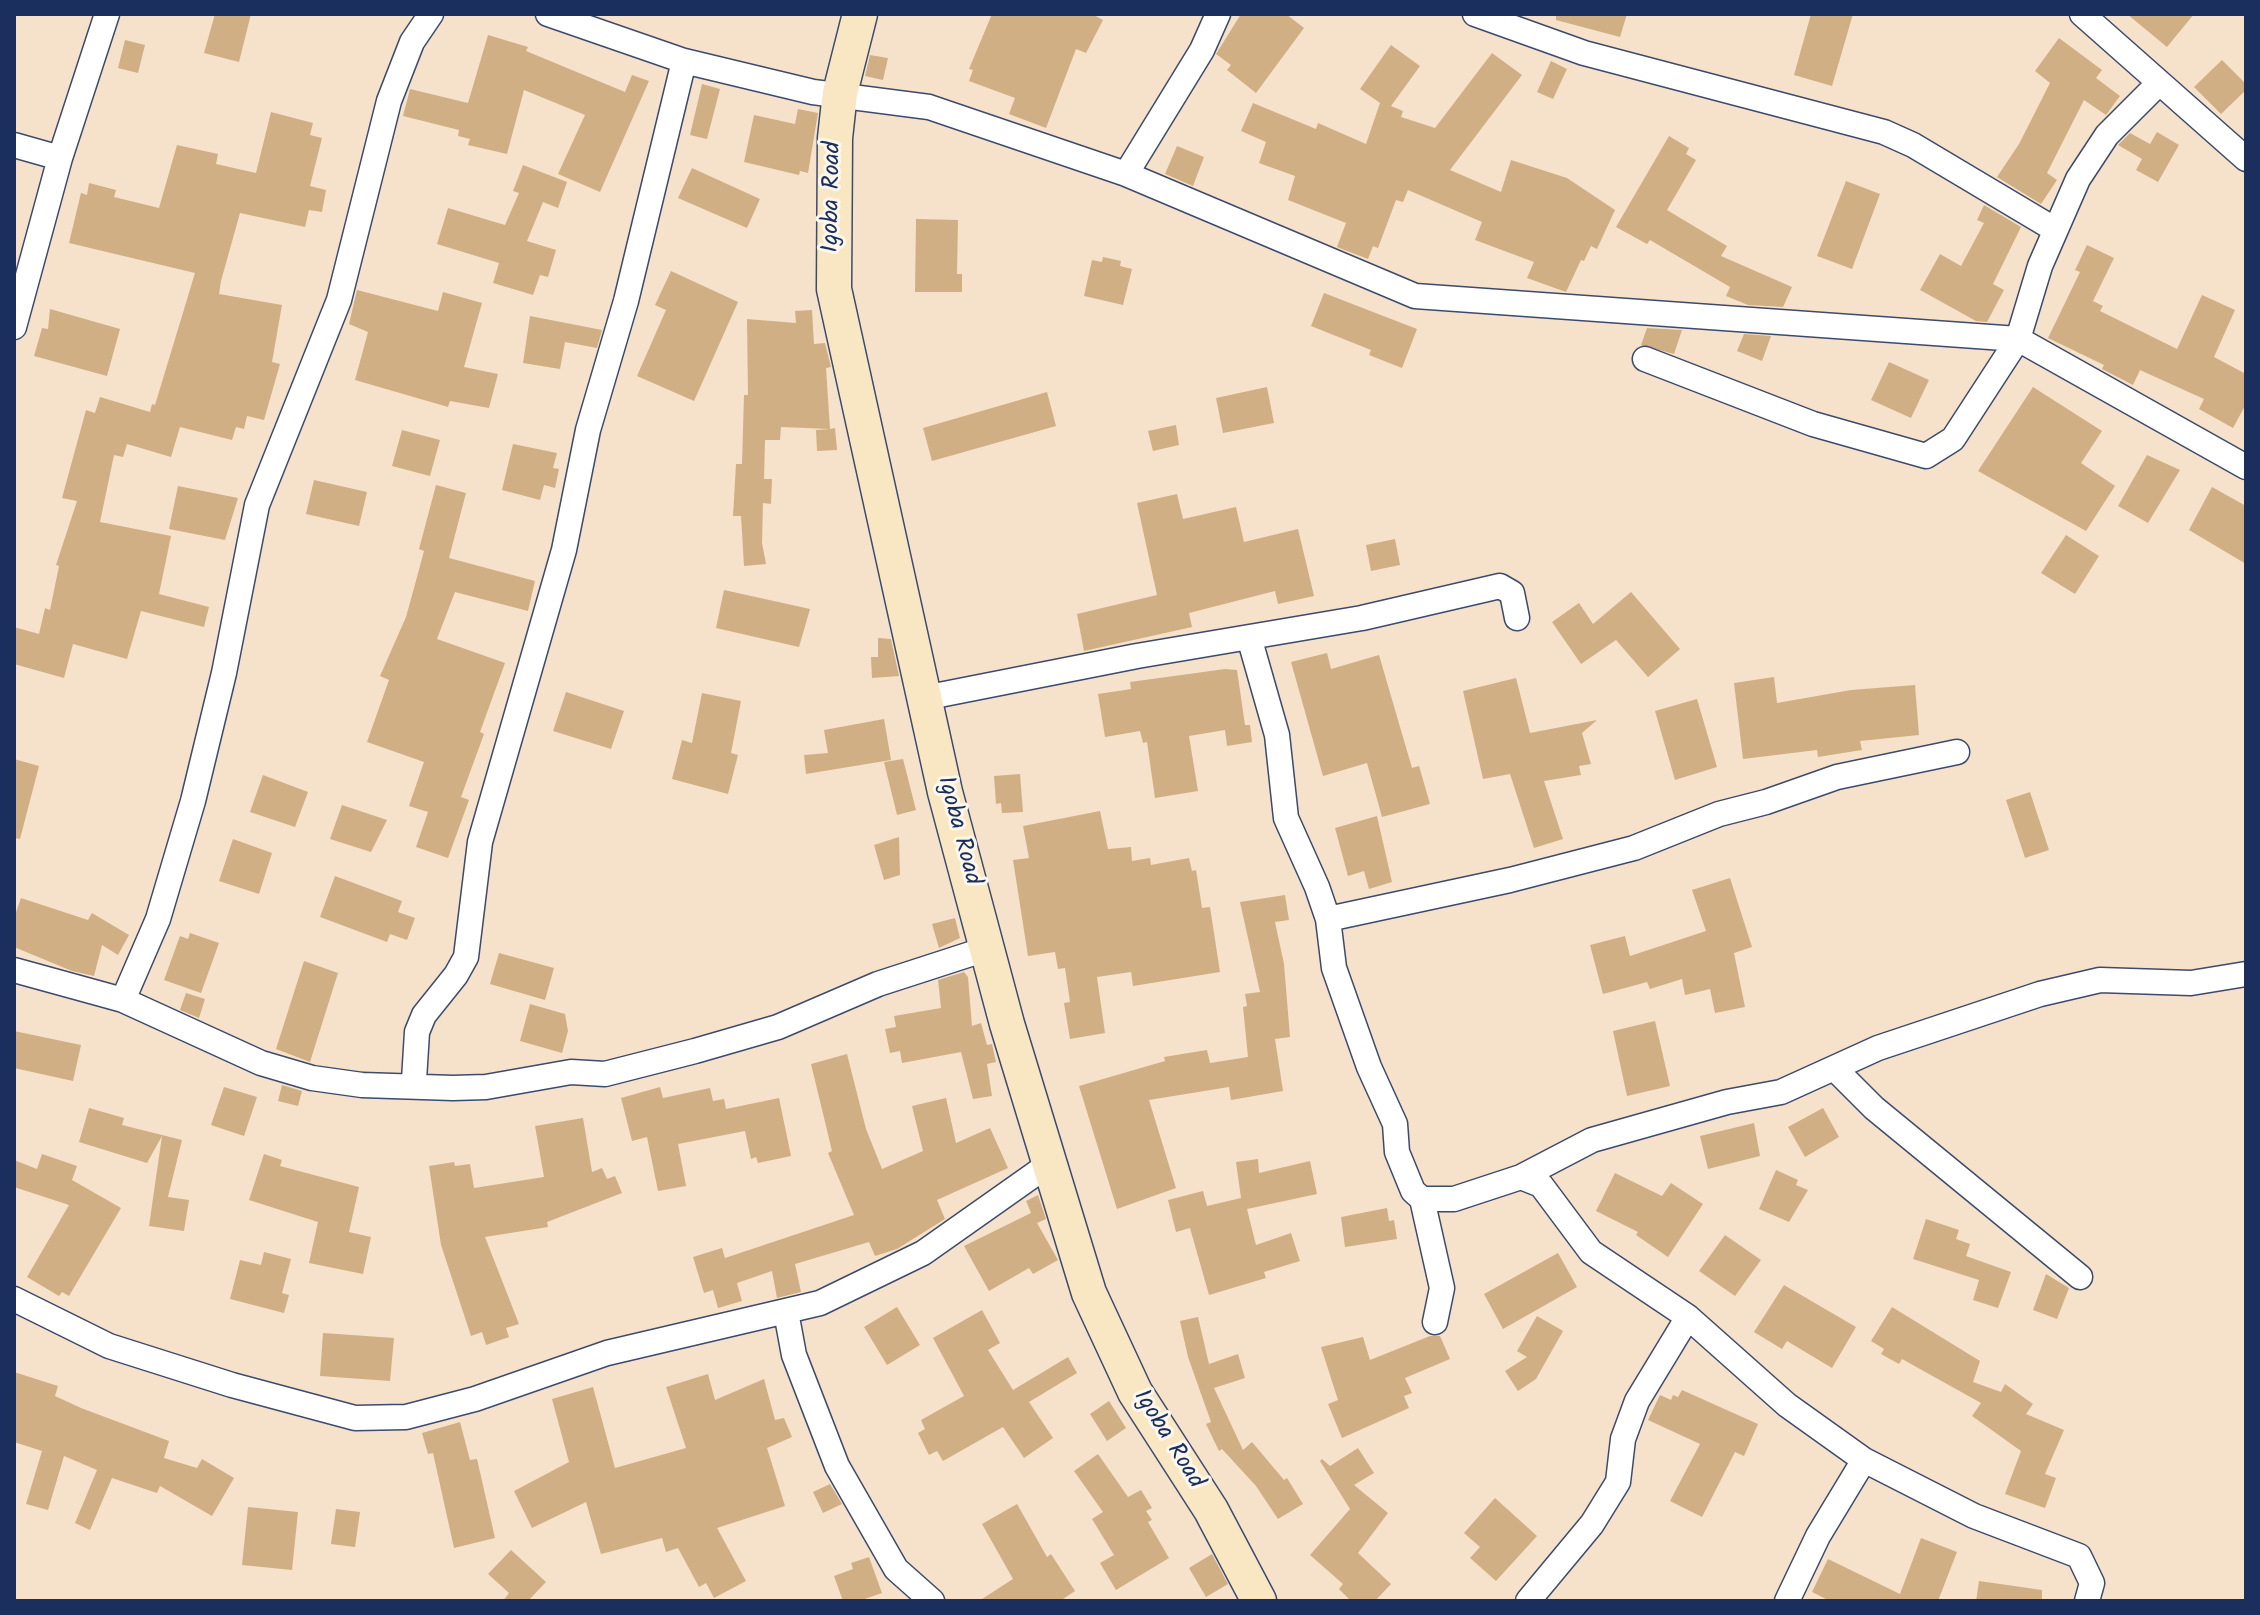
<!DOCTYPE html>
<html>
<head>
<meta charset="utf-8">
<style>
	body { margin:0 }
	#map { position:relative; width:2260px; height:1615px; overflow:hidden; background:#f6e2ca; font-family:Kalam,sans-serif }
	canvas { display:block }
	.frame { position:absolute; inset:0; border:16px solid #1b2f5e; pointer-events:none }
</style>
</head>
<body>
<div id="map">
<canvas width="2260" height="1615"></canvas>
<div class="frame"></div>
</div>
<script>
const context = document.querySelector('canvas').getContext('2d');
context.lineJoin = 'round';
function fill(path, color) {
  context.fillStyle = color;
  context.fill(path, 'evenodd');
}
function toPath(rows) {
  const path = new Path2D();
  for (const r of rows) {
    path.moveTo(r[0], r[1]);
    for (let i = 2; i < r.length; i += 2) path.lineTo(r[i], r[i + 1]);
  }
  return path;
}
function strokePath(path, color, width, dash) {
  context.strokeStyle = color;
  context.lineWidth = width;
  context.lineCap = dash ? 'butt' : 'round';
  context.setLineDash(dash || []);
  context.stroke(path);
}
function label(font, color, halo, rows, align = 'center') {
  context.font = font + ' Kalam,sans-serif';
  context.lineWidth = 6;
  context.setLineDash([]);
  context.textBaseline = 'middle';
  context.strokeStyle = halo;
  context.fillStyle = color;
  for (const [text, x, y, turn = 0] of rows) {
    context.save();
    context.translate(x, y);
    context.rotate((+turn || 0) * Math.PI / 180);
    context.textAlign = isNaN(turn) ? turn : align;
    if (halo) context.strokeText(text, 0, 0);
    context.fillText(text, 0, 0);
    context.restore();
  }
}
fill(toPath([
	[215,14,251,14,239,62,204,53],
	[992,14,1092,14,1103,20,1086,53,1076,49,1046,128,1009,114,1015,98,969,81,973,70,969,69],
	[1241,14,1286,14,1304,28,1256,93,1227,70,1231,65,1216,54],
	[1556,14,1627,14,1620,37,1556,20],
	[1811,14,1853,14,1832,86,1794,75],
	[2127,14,2194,14,2167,47],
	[488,35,528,47,526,51,625,92,632,75,649,81,600,192,558,174,585,115,524,90,507,154,468,145,470,139,458,136,459,130,403,116,410,89,468,103],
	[2059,38,2102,70,2096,78,2120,96,2106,115,2084,100,2047,173,2057,180,2041,204,1997,177,2019,144,2050,83,2035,71],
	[125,40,145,45,138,73,118,68],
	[1391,45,1420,66,1391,106,1403,111,1401,117,1435,128,1492,53,1522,75,1450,170,1501,192,1511,160,1567,178,1615,210,1597,249,1591,246,1584,261,1581,260,1566,292,1527,278,1534,262,1475,240,1482,222,1408,190,1403,202,1396,200,1378,248,1373,246,1368,259,1347,251,1337,247,1346,223,1288,200,1295,176,1259,163,1266,142,1241,131,1253,103,1316,129,1318,123,1366,144,1380,103,1360,89],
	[870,55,888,58,883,80,865,76],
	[2222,60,2246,84,2246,90,2221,114,2194,87],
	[1551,61,1567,69,1553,99,1537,92],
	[702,84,720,89,707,139,690,135],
	[798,109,818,113,808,173,800,171,799,175,744,162,754,115,795,124],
	[271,112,313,123,310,135,322,138,310,186,326,190,322,212,309,210,305,227,240,213,221,281,219,294,282,305,272,362,280,364,264,420,247,416,244,429,236,427,232,440,180,427,171,457,127,444,123,457,114,455,100,522,171,536,159,594,209,607,204,627,141,611,127,659,73,644,64,678,14,664,14,627,39,634,45,608,50,610,59,566,56,565,77,501,62,498,86,410,95,413,100,397,150,412,152,404,155,405,195,273,69,243,81,193,87,195,89,183,116,190,114,197,159,208,177,145,218,154,216,164,256,173],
	[2157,132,2179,145,2158,182,2136,170,2142,159,2118,145,2130,133,2150,144],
	[1669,136,1689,148,1686,154,1696,160,1667,210,1727,246,1721,256,1792,287,1783,307,1748,305,1726,296,1730,287,1650,240,1647,244,1616,227],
	[1177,146,1204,157,1193,186,1165,174],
	[523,165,567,182,558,208,543,202,527,241,556,250,548,277,540,275,533,295,493,283,499,263,437,244,448,208,505,225,519,193,513,191],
	[692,168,760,199,747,228,678,198],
	[1846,181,1880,194,1852,269,1817,256],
	[1984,205,2021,227,1993,284,2004,290,1987,322,1976,321,1920,290,1940,254,1961,266,1984,223,1977,220],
	[916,219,958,220,957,274,962,274,962,292,915,292],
	[2087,245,2114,258,2093,301,2103,306,2100,311,2177,349,2202,295,2235,310,2214,357,2246,374,2246,404,2233,428,2199,409,2204,399,2140,370,2133,385,2102,369,2104,365,2048,338,2080,272,2075,270],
	[1103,257,1121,261,1120,266,1132,269,1123,305,1084,296,1092,260,1102,262],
	[671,271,738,302,694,401,637,376,666,310,655,305],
	[357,290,438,311,443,292,482,303,464,367,498,374,489,408,450,401,448,407,355,380,368,332,349,324],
	[1324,293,1417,329,1402,368,1369,355,1371,350,1311,326],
	[50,309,120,329,107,376,34,356,42,328,48,329],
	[812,310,814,344,825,343,831,367,826,368,830,429,835,428,837,450,817,451,816,430,830,429,781,427,780,440,765,440,764,479,772,479,771,504,763,503,762,543,766,564,744,566,741,516,733,516,736,464,742,464,744,395,748,395,747,319,796,323,795,311],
	[530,316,602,330,597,348,565,342,560,369,523,363],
	[1647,328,1682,330,1674,354,1641,345],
	[1744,334,1771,336,1762,361,1737,351],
	[1889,362,1929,380,1911,418,1871,400],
	[1267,387,1274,423,1223,433,1216,398],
	[2033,387,2102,431,2081,463,2115,486,2086,531,1978,471],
	[1047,392,1056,426,932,461,923,428],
	[1176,425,1179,445,1153,451,1148,431],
	[402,430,440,440,430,476,392,466],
	[513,444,557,453,553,468,559,469,555,488,544,485,540,500,502,490],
	[2147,455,2180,470,2148,523,2118,506],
	[314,480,367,492,359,526,306,514],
	[436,485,466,493,449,558,535,581,528,611,455,592,437,639,505,663,480,732,484,734,461,797,469,800,448,858,416,847,428,812,409,806,424,762,367,742,389,680,380,676,406,617,417,577,424,551,419,549],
	[178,486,238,498,225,540,169,529],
	[2212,487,2246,506,2246,564,2189,530],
	[1177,494,1183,519,1236,507,1244,542,1298,529,1314,596,1278,604,1275,591,1189,613,1192,627,1084,651,1077,614,1157,595,1137,503],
	[2066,535,2099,556,2075,594,2041,573],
	[1395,539,1400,565,1371,571,1366,545],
	[724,590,810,609,799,647,716,628],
	[1631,592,1680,649,1648,677,1616,640,1581,664,1552,622,1579,603,1593,624],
	[878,638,891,639,899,676,872,678,871,657,878,657],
	[1327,653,1331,669,1379,655,1412,768,1419,766,1430,804,1382,817,1367,763,1323,776,1291,662],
	[1225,669,1237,670,1245,725,1250,725,1252,742,1227,746,1225,730,1189,736,1198,791,1155,798,1147,742,1143,743,1140,731,1105,737,1098,694,1131,689,1130,682],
	[1774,677,1777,703,1851,690,1915,685,1919,735,1860,741,1862,750,1818,757,1817,750,1743,759,1734,683],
	[1516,678,1530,733,1597,720,1582,733,1591,764,1579,766,1581,775,1544,781,1563,839,1534,848,1510,774,1483,779,1463,691],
	[566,692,624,711,611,749,553,731],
	[702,693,741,701,731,753,738,755,728,794,672,779,682,740,692,743],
	[1697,699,1717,767,1675,780,1655,711],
	[884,719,891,760,806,774,804,755,828,753,824,730],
	[14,759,39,766,20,839,14,838],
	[903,759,916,810,897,815,884,762],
	[1020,774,1023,812,1002,813,1001,803,996,804,994,776],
	[263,775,308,792,295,827,250,812],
	[2030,792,2049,850,2025,858,2006,800],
	[342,805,387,820,371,852,330,839],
	[1100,811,1108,849,1131,847,1132,861,1150,858,1151,865,1189,858,1192,871,1196,870,1202,908,1210,907,1220,972,1133,986,1131,972,1097,977,1105,1033,1070,1039,1064,1003,1070,1002,1065,968,1058,969,1055,952,1028,956,1013,860,1029,858,1023,826],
	[1377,816,1392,882,1369,889,1364,871,1348,876,1335,828],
	[899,837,900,875,884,880,874,845],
	[233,839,272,853,259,894,219,881],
	[335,876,402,901,398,912,415,918,407,940,390,934,387,942,320,917],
	[1730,878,1752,947,1734,953,1745,1007,1715,1013,1710,989,1685,995,1682,979,1650,989,1647,982,1603,994,1590,945,1625,936,1630,956,1706,931,1692,890],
	[1285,895,1289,920,1275,922,1284,964,1290,1037,1275,1039,1283,1091,1231,1100,1229,1087,1149,1100,1176,1188,1117,1209,1079,1086,1165,1061,1164,1057,1207,1050,1210,1063,1248,1057,1243,1007,1247,1006,1245,994,1260,992,1240,902],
	[21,898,88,920,92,913,129,935,118,955,102,945,94,976,72,971,14,947,14,918],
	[955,918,960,938,939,948,932,924],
	[190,933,219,943,201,993,164,980,180,936,188,939],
	[499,953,554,968,545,1000,490,984],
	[304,961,338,973,310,1062,276,1049],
	[964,972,968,977,972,1026,981,1023,987,1045,992,1044,996,1062,987,1064,992,1096,973,1099,961,1052,902,1063,900,1051,890,1053,885,1029,896,1027,894,1016,941,1008,938,980],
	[186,993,205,999,199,1018,180,1010],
	[530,1004,565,1014,568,1031,562,1053,520,1041],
	[1655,1021,1670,1086,1627,1096,1613,1031],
	[14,1031,81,1045,73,1081,14,1068],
	[847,1054,866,1129,882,1169,923,1151,912,1106,946,1098,956,1143,990,1128,1008,1168,937,1200,945,1219,897,1249,875,1256,869,1242,795,1264,801,1292,777,1298,772,1271,737,1283,742,1301,718,1308,713,1290,704,1293,693,1257,722,1248,725,1258,854,1215,828,1153,832,1151,811,1064],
	[282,1085,302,1091,298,1106,278,1101],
	[224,1087,257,1097,244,1136,211,1125],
	[660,1087,663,1098,710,1088,713,1101,724,1099,726,1109,779,1098,791,1156,758,1163,756,1157,751,1159,745,1131,678,1144,686,1186,658,1191,647,1137,632,1141,621,1098],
	[89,1108,124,1118,122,1125,182,1140,168,1197,189,1200,184,1231,149,1226,162,1136,147,1163,79,1142],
	[1823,1108,1839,1137,1805,1157,1788,1127],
	[583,1118,592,1172,602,1168,607,1179,615,1176,622,1193,547,1222,548,1227,485,1237,519,1324,506,1328,509,1337,486,1345,482,1332,471,1336,441,1245,429,1166,454,1162,455,1166,470,1164,474,1188,544,1177,535,1126],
	[1754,1123,1760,1156,1708,1169,1700,1136],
	[42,1154,77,1166,72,1180,121,1208,69,1296,62,1292,59,1296,27,1277,69,1205,14,1187,14,1160,37,1169],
	[264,1154,282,1160,280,1166,359,1187,349,1232,371,1237,363,1274,309,1263,318,1222,249,1200],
	[1258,1159,1259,1173,1310,1161,1317,1194,1247,1209,1256,1245,1291,1233,1300,1261,1264,1272,1266,1278,1209,1295,1190,1228,1176,1232,1168,1200,1203,1191,1207,1206,1241,1198,1236,1162],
	[1776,1170,1798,1180,1796,1185,1808,1190,1789,1222,1759,1209],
	[1615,1173,1662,1196,1671,1183,1703,1204,1668,1257,1636,1235,1638,1232,1596,1211],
	[1038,1195,1046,1219,1037,1223,1058,1260,1033,1274,1029,1268,989,1291,964,1246,1031,1213,1026,1201],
	[1387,1208,1389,1221,1394,1220,1397,1239,1345,1247,1341,1217],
	[1926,1219,1959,1230,1956,1239,1970,1244,1966,1256,2011,1272,1998,1308,1973,1300,1979,1280,1913,1259],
	[1725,1235,1761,1260,1735,1296,1699,1271],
	[264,1252,291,1259,282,1293,289,1295,284,1313,230,1299,240,1260,261,1265],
	[1558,1253,1577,1287,1503,1329,1484,1294],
	[2046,1274,2069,1288,2057,1319,2033,1310],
	[1784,1285,1856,1327,1832,1368,1787,1341,1782,1349,1754,1332],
	[897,1307,920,1345,887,1365,864,1327],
	[1892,1307,1980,1361,1973,1382,2001,1392,2005,1384,2033,1404,2026,1414,2064,1430,2045,1474,2056,1478,2045,1508,2005,1494,2021,1451,1972,1416,1981,1403,1902,1359,1899,1364,1881,1354,1884,1349,1871,1341],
	[982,1310,1000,1343,988,1350,1013,1390,1068,1357,1077,1373,1029,1402,1053,1438,1024,1458,1003,1427,943,1461,937,1451,929,1455,918,1433,925,1429,921,1420,964,1396,933,1338],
	[1537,1316,1563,1331,1536,1379,1518,1391,1505,1371,1527,1357,1517,1351],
	[1198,1317,1209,1364,1238,1354,1245,1378,1214,1388,1243,1450,1252,1442,1284,1480,1287,1478,1303,1504,1278,1519,1256,1486,1222,1449,1219,1451,1206,1424,1211,1422,1188,1357,1180,1321],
	[323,1333,394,1338,390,1381,320,1376],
	[1430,1336,1440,1336,1450,1359,1405,1378,1412,1393,1404,1396,1409,1408,1342,1438,1328,1404,1338,1400,1321,1347,1363,1337,1370,1360],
	[14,1372,58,1386,55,1396,81,1408,169,1441,164,1458,197,1468,202,1459,234,1478,212,1516,160,1486,157,1493,112,1478,90,1530,75,1523,97,1470,64,1456,48,1510,26,1504,42,1451,14,1442],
	[708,1374,715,1400,764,1379,775,1420,784,1418,792,1437,767,1448,785,1506,717,1528,746,1581,714,1598,706,1583,699,1587,678,1548,666,1552,662,1538,601,1554,586,1502,532,1528,514,1491,569,1462,552,1399,593,1387,615,1468,686,1448,666,1387],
	[1682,1390,1758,1424,1744,1456,1735,1452,1702,1517,1670,1501,1700,1444,1648,1420,1660,1395,1671,1400,1673,1395,1678,1397],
	[1109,1401,1126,1428,1107,1441,1090,1414],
	[460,1422,470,1460,477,1459,495,1538,454,1548,433,1453,428,1454,422,1433],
	[1358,1448,1374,1473,1354,1485,1388,1513,1358,1553,1391,1584,1375,1601,1351,1601,1339,1589,1343,1584,1310,1555,1350,1509,1320,1461,1322,1459,1330,1466],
	[1098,1454,1128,1497,1141,1490,1152,1508,1146,1511,1152,1520,1148,1522,1169,1558,1116,1590,1100,1563,1114,1555,1092,1519,1103,1512,1074,1471],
	[830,1484,842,1504,823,1513,813,1492],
	[1495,1498,1537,1536,1496,1581,1470,1558,1480,1547,1464,1533],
	[1017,1504,1047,1557,1051,1554,1075,1591,1060,1601,979,1601,1013,1579,982,1524],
	[248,1507,298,1512,292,1570,242,1565],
	[336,1509,360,1512,355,1547,331,1544],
	[1921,1538,1957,1552,1938,1601,1830,1601,1812,1592,1828,1559,1900,1594],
	[511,1550,546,1582,528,1601,503,1601,509,1593,488,1574],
	[1212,1554,1228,1584,1206,1597,1189,1568],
	[869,1557,882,1593,859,1601,843,1601,834,1576,853,1569,851,1563],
	[1979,1581,2042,1590,2042,1601,1976,1601]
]), '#d1af84');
const street = toPath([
	[548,14,684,61,813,92,929,107,1126,174,1415,296,2018,339,2246,467],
	[1475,14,1584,53,1884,132,1913,145,2054,229],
	[2082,14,2246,159],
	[14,145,60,158],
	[1126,174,1202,50,1218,14],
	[14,327,60,158,107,14],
	[1645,359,1813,424,1926,456,1953,439,2018,339,2040,266,2078,179,2107,135,2158,84],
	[1249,637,1277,735,1286,818,1317,887,1328,919,1334,968,1369,1067,1395,1124,1397,1152,1413,1191,1422,1199,1442,1288,1435,1322],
	[924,698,1137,656,1362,618,1500,586,1512,593,1517,618],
	[1328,919,1510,880,1634,848,1719,814,1766,802,1837,777,1957,752],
	[14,970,123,1000,261,1063,312,1078,362,1085,453,1088,486,1087,571,1072,605,1074,695,1051,778,1027,878,984,989,948],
	[123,1000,158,919,193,801,224,673,257,505,339,300,389,101,412,42,431,14],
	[1834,1068,1874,1108,2080,1277],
	[419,1087,414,1080,417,1032,424,1015,456,975,466,957,480,842,564,550,588,430,626,301,684,61],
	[1521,1177,1541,1185,1591,1252,1688,1317,1787,1405,1864,1460,1974,1516,2079,1556,2092,1583,2087,1601],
	[1422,1199,1454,1199,1521,1177,1592,1140,1727,1102,1781,1092,1878,1048,2040,994,2100,980,2191,983,2246,974],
	[14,1299,109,1346,232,1385,355,1418,406,1417,475,1399,607,1353,820,1303,923,1253,1052,1162],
	[786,1312,794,1355,837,1466,896,1569,932,1601],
	[1528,1601,1592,1524,1618,1482,1623,1439,1637,1401,1688,1317],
	[1787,1601,1818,1536,1864,1460]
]);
const secondary = toPath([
	[860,14,840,93,835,138,834,289,945,792,1007,1024,1089,1293,1135,1392,1211,1510,1259,1601]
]);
strokePath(street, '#3c4a6e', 27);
strokePath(secondary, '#3c4a6e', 37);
strokePath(street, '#fff', 24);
strokePath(secondary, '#f9e7c3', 34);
label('24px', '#1b2f5e', '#fbf7ec', [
	["Igoba Road",834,197,-89],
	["Igoba Road",957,831,75],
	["Igoba Road",1167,1440,58]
]);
</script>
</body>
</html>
